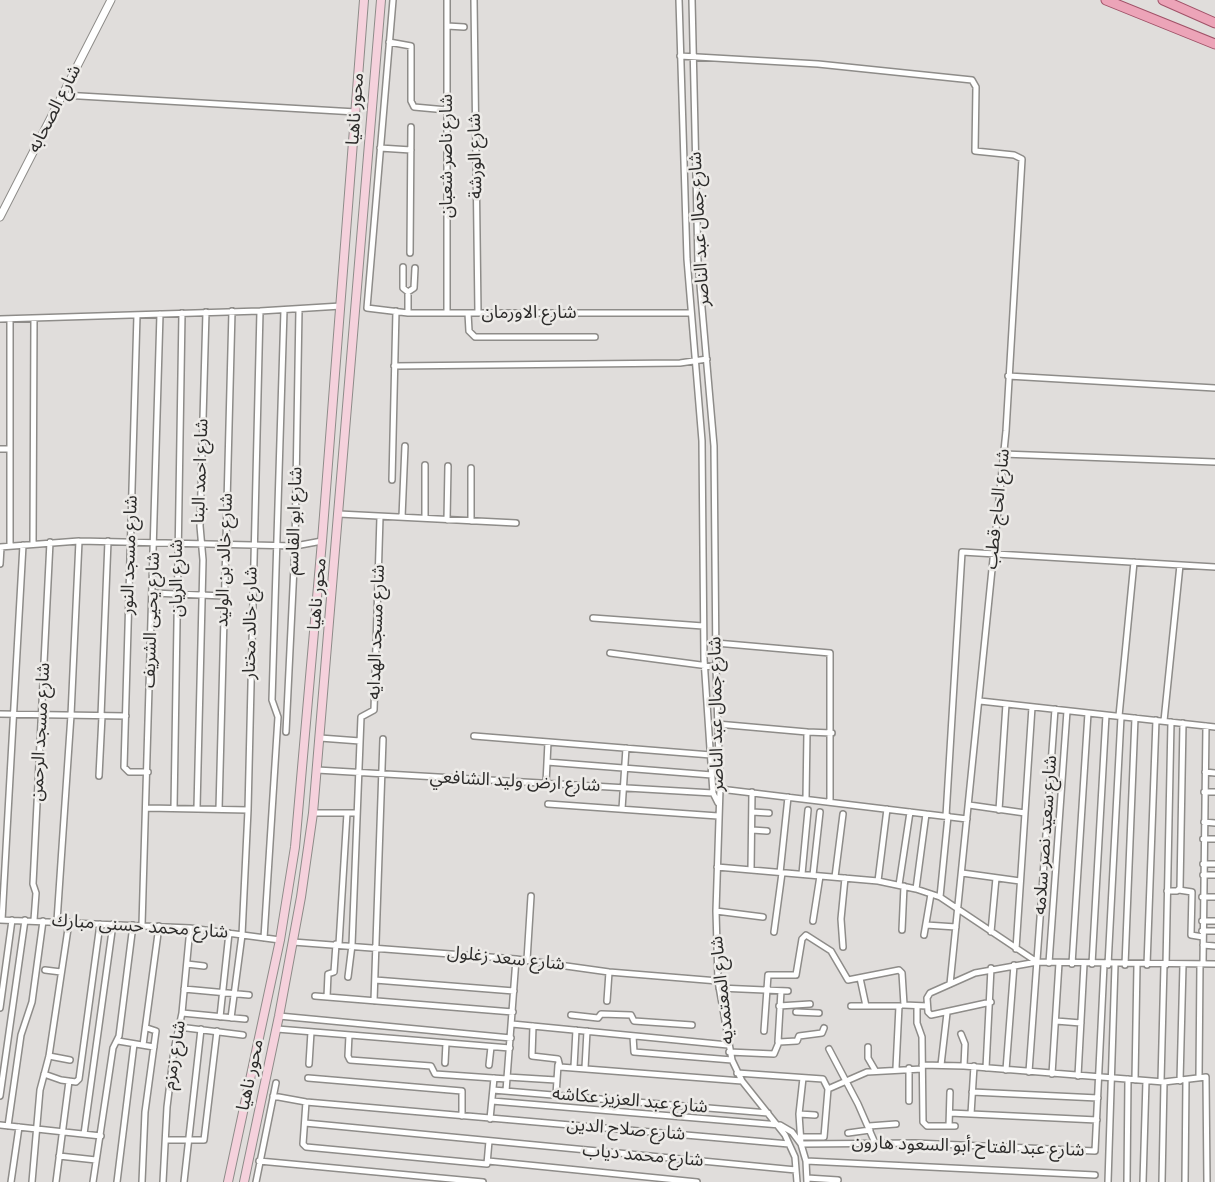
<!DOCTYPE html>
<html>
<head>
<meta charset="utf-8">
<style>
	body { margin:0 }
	canvas { display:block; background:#e0dddb }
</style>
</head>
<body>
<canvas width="1215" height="1182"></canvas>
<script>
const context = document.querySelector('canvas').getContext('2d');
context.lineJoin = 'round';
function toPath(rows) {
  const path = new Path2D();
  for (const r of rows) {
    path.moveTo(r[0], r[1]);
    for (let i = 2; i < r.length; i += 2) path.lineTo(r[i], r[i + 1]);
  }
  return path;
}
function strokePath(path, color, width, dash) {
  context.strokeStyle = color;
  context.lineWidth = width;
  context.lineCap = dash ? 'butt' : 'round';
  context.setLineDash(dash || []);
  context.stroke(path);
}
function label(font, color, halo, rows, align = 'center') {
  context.font = font + ' "Source Serif 4","Noto Sans Arabic",serif';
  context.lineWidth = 5;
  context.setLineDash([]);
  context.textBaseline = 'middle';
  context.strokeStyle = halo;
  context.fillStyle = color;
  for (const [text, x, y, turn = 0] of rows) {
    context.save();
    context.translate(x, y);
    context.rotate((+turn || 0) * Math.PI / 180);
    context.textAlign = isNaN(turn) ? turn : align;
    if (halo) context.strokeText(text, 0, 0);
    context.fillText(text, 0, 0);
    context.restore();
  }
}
const minor = toPath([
	[393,0,367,308,408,313,691,313],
	[474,0,478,313],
	[679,0,687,259,702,441,704,659,713,793,718,803],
	[692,0,698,262,714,446,716,667,720,789,716,911,718,981,732,1060,742,1081,785,1135,795,1157,797,1182],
	[447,26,464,27],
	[389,42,411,46,411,101,414,107,447,110],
	[680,56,818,64,972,80,976,87,975,151,1014,155,1022,159,1006,431,950,984],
	[63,95,356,112],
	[380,148,411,150],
	[410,253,411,127],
	[403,267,403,288,408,292,414,288,415,268],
	[408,313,408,292],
	[447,313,447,0],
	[468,313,469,331,475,337,595,337],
	[137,315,124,767,129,772,148,772],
	[0,319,260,311,341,306],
	[10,319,10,546],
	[394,366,680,363,707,359],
	[1008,376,1215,388],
	[0,449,9,449],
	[1003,454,1215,462],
	[392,480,396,311],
	[339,514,516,523],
	[402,517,405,446],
	[425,518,425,465],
	[447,520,448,466],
	[471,521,471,468],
	[33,544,34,318],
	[0,547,79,541,295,546,322,541],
	[0,564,1,547],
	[153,593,224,596],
	[593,618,703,626],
	[716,643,830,653,830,802],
	[610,653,716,667],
	[980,701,1215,727],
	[0,714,126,716],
	[101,716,108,541],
	[1119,716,1134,562],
	[1164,721,1180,565],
	[717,724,807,732,806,799],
	[286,732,295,546,299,309],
	[807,732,832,733],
	[474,736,711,755],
	[320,738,360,741],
	[547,762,712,775],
	[317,770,713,793],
	[1205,772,1215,773],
	[99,776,102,716],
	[546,783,548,742],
	[720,789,967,819],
	[1204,792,1215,792],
	[548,804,718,816],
	[969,805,1025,813],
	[147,808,248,810],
	[174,808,182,313],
	[197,808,203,560,200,526,206,312],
	[219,809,232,311],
	[622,809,626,748],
	[999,810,1006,704],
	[752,812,769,813],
	[313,813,357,813],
	[946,816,962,552,1215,567],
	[1204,822,1215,823],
	[752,830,767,831],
	[1203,839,1215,839],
	[1203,864,1215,864],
	[717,867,878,881,916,889,940,897,1037,962,1215,964],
	[751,870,752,792],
	[780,873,788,797],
	[962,873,1020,881],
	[802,874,808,810],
	[813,875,820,812],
	[1203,875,1215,875],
	[835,877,843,814],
	[878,881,887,809],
	[899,885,910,812],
	[916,889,926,814],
	[1179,890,1192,892,1191,935,1203,937],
	[1167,891,1177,891,1180,888,1183,723],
	[940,897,948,816],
	[1202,897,1215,897],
	[716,911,763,917],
	[0,920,190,928,280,940],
	[2,920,23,545],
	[34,920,36,893,33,884,50,542],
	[57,921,71,715,79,541],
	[813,921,820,876],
	[1202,921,1215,921],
	[142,925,160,314],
	[926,925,956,927],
	[902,930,904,886],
	[1202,931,1215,931],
	[774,932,782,873],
	[991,932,996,878],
	[924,935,931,894],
	[264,938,278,717,272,700,284,310],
	[293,942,516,959,609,972,718,981],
	[339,944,347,813],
	[1203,945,1215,946],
	[843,947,841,919,845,878],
	[1016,949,1032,707],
	[527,960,531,896],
	[1049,963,1067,711],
	[187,964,204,966],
	[1072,964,1088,713],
	[1092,964,1106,715],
	[1203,964,1206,726],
	[1108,965,1121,717],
	[1125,965,1135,718],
	[1147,965,1156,720],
	[1166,965,1171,722],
	[45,970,61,972],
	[348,977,352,945,361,717,374,710,380,517],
	[860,978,866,1006],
	[375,980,514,991],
	[719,988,788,991],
	[184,989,249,995],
	[315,996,513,1012],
	[327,997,328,974,334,972,336,944],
	[374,1001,383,739],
	[607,1001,609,972],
	[991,1002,931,1015,928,1012,927,998,930,993,975,973,1037,962],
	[779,1006,810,1004],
	[851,1006,900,1006],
	[917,1006,917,1023,922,1037,923,1122,927,1126,955,1126],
	[0,1008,12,920],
	[796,1012,819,1013],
	[182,1013,245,1019],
	[571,1015,598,1018,601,1014,631,1015,634,1021,692,1025],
	[279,1016,511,1038],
	[220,1017,229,933],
	[231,1018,242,935,248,810,260,311],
	[1056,1021,1081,1023],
	[512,1024,728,1045],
	[533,1026,532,1056,558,1059,560,1067,742,1081],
	[179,1027,243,1035],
	[277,1029,510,1048],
	[764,1031,768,975,796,975,802,939,806,935,831,951,848,980,899,970,902,973,904,1005,927,1006],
	[961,1034,965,1044,964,1066],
	[349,1035,348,1056,350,1060,431,1066,435,1074,507,1079],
	[633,1036,634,1052,732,1060],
	[118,1041,154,1047],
	[778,1042,781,991],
	[143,1045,159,926],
	[868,1047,868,1058,875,1070],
	[829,1049,858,1104,875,1143],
	[729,1052,774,1054,779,1042,797,1041,799,1036,822,1033,824,1028],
	[49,1056,70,1060],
	[445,1063,446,1043],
	[309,1064,311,1032],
	[489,1065,491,1047],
	[922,1065,964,1066,1164,1082,1206,1077,1207,1182],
	[941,1065,947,1013],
	[574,1067,576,1030],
	[585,1068,587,1031],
	[896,1068,899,1006],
	[986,1068,991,968],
	[1006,1070,1014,965],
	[1029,1072,1055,709],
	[737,1073,823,1079,828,1089,867,1072,922,1069],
	[44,1074,61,1080,76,1082,79,1079,100,924],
	[1052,1074,1059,963],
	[1078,1076,1084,964],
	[507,1077,556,1080],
	[1199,1077,1200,964],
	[308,1078,462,1091,462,1116],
	[803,1078,799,1114,801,1144,915,1143,1095,1151,1104,965],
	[1135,1080,1137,965],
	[1161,1081,1164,965],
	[1180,1081,1183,965],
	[493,1090,768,1113],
	[506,1091,516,959],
	[972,1092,1098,1098],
	[556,1095,558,1065],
	[0,1096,25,920],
	[273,1096,306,1102,789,1144],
	[492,1101,780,1125,792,1132,801,1144,806,1161,807,1182],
	[909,1101,909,1068],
	[306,1102,303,1144,306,1147,487,1164,489,1141],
	[950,1113,1097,1120],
	[799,1114,815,1115],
	[971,1114,974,1066],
	[490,1119,494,1078],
	[305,1123,796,1170],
	[0,1125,101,1136],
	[8,1126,21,1035,32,1002,43,921],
	[869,1126,896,1124],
	[949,1126,950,1092],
	[848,1133,870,1130],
	[84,1134,113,924],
	[801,1137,824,1137,828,1089],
	[166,1140,204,1140,217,1031],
	[59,1156,96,1160],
	[259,1161,483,1182],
	[488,1161,697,1182],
	[806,1161,1095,1175],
	[807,1178,838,1180],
	[11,1182,19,1127],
	[32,1182,40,1090,49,1056,69,922],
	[56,1182,69,1081],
	[93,1182,113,1048,119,1036,133,925],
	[117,1182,134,1044],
	[142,1182,145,1112,156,1031,147,1028],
	[163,1182,167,1107,174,1050,182,1013,190,928],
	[184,1182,201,1029],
	[256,1182,276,1083],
	[1108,1182,1115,965],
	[1127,1182,1128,1079],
	[1143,1182,1146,1081],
	[1162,1182,1164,1082],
	[1185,1182,1186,1080]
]);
const tertiary = toPath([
	[0,217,111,0]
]);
const secondary = toPath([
	[228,1182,280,940,295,847,322,541,364,0],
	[244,1182,279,1016,301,897,313,813,381,0]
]);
const primary = toPath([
	[1106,0,1215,44],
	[1163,0,1215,23]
]);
strokePath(minor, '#8e8c89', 8);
strokePath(tertiary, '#8e8c89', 9);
strokePath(secondary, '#8e8c89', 10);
strokePath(primary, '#a05268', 11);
strokePath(minor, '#fff', 5);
strokePath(tertiary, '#fff', 7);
strokePath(secondary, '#f5d1dc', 8);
strokePath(primary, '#eca4b8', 9);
label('18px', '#2c2b2a', '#edebe8', [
	["شارع الصحابه",55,109,-63],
	["محور ناهيا",356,109,-86],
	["شارع ناصر شعبان",447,156,-90],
	["شارع الورشة",476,156,-91],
	["شارع جمال عبد الناصر",700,229,-93],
	["شارع الاورمان",529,313],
	["شارع احمد البنا",201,471,-88],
	["شارع الحاج قطب",998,509,-84],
	["شارع ابو القاسم",295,521,-88],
	["شارع مسجد النور",130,555,-88],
	["شارع خالد بن الوليد",225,560,-88],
	["شارع الريان",177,578,-90],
	["محور ناهيا",318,594,-85],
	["شارع يحيى الشريف",152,620,-88],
	["شارع خالد مختار",251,623,-89],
	["شارع مسجد الهدايه",377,632,-88],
	["شارع جمال عبد الناصر",717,714,-91],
	["شارع مسجد الرحمن",41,732,-87],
	["شارع ارض وليد الشافعي",515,782,3],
	["شارع سعيد نصر سلامه",1046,835,-86],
	["شارع محمد حسنى مبارك",140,927,4],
	["شارع سعد زغلول",506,959,6],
	["شارع المعتمديه",723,990,-96],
	["شارع زمزم",175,1055,-81],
	["محور ناهيا",251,1075,-78],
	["شارع عبد العزيز عكاشه",630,1101,5],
	["شارع صلاح الدين",626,1130,5],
	["شارع عبد الفتاح أبو السعود هارون",968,1147,2],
	["شارع محمد دياب",643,1156,5]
]);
</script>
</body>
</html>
